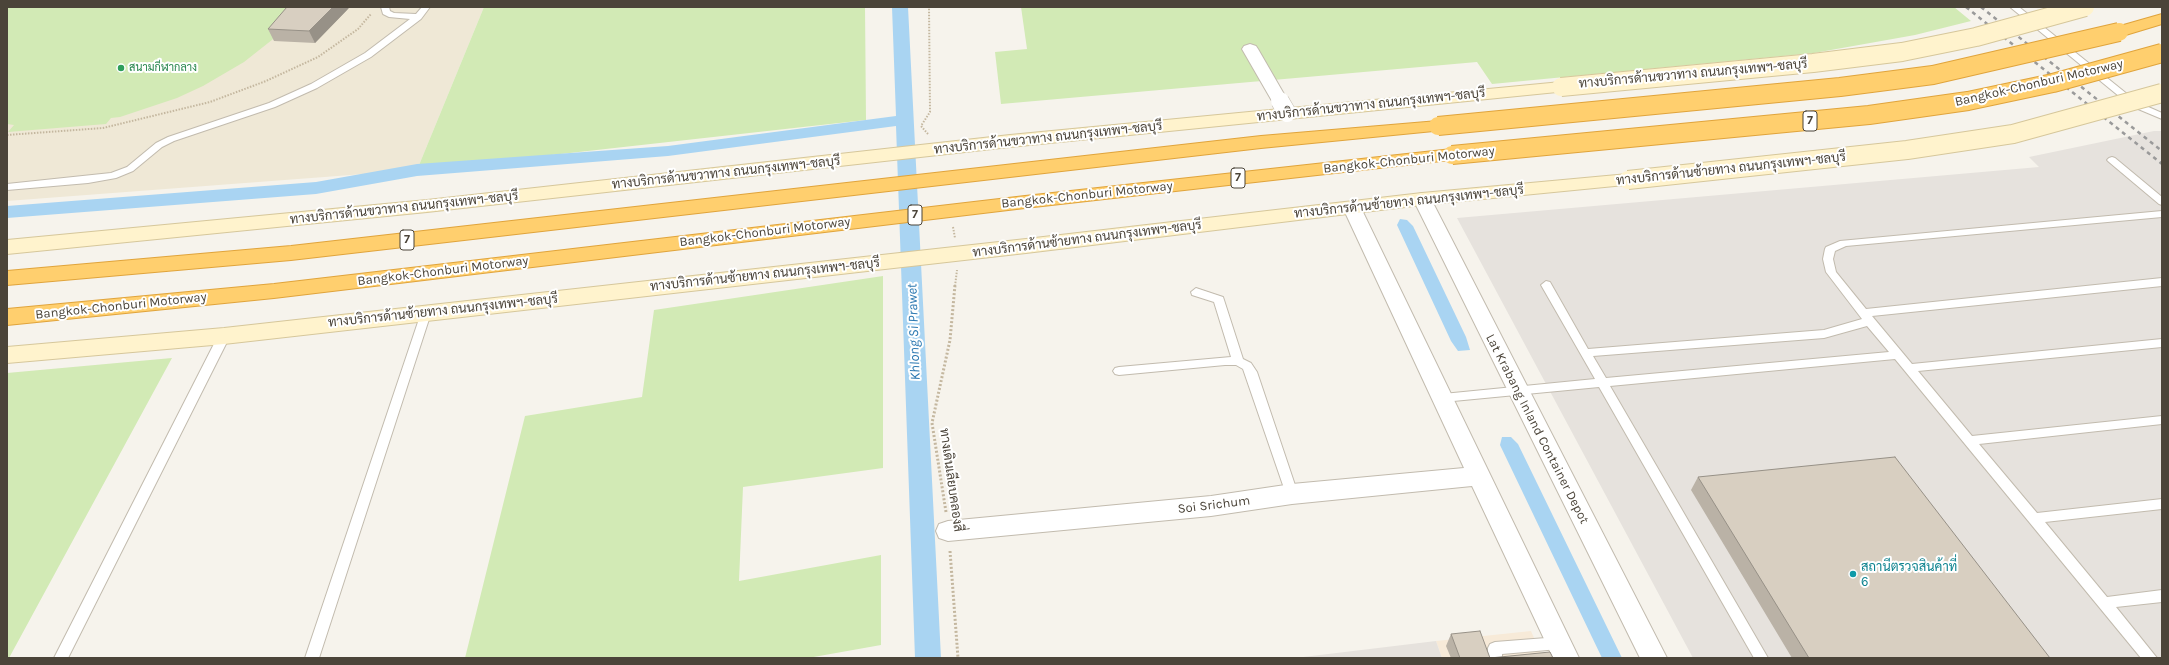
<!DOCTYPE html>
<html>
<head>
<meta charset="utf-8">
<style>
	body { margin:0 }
	#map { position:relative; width:2169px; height:665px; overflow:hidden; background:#f6f3ec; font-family:Karla,sans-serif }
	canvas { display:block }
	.frame { position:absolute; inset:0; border:8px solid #4b4439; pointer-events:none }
</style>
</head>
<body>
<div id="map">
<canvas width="2169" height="665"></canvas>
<div class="frame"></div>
</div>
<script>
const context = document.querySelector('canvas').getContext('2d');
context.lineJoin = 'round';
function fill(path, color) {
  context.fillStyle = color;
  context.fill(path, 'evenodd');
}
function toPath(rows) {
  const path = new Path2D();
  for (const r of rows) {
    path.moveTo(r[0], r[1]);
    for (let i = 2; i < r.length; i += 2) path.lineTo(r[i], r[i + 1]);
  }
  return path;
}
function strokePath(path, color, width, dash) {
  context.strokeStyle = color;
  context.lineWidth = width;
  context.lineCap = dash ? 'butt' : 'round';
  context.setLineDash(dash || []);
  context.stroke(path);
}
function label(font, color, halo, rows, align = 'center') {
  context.font = font + ' Karla,Sarabun,sans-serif';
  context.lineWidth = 4;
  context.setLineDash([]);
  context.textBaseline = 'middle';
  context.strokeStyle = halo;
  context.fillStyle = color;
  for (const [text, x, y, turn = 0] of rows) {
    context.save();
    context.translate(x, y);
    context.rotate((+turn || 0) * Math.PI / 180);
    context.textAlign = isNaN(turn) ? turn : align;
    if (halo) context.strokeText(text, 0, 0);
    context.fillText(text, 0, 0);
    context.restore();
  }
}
fill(toPath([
	[1531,631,1543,658,1442,658,1436,641]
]), '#f7ead8');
fill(toPath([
	[2154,131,2162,131,2162,658,1693,658,1457,218,2039,167,2029,157],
	[1436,641,1442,658,1295,658]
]), '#e6e2dd');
fill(toPath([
	[7,7,484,7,417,170,7,201]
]), '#efe8d6');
fill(toPath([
	[7,7,304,7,282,32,244,62,203,86,177,98,120,117,111,118,106,124,8,132,14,125,7,124],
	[484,7,865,7,866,120,417,170],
	[1021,7,1954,7,1971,21,1915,35,1814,53,1492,84,1477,62,1001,104,995,52,1027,49],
	[883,276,883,468,743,487,739,581,881,555,881,645,808,658,465,658,525,416,642,397,654,310],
	[172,358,9,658,7,658,7,373]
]), '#d2eab5');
fill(toPath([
	[1400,219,1407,220,1413,226,1466,337,1470,350,1458,351,1451,341,1397,225],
	[1502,437,1511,437,1518,444,1622,658,1602,658,1500,445]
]), '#a9d4f2');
fill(toPath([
	[892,7,908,7,941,658,915,658,896,126,668,156,417,176,316,194,7,218,7,206,316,182,417,164,668,146,896,116,892,7]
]), '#a9d4f2');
const service = toPath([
	[381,7,389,7,390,11,394,13,416,14,422,7,430,7,421,19,371,57,317,88,275,107,174,141,162,147,133,171,116,178,88,183,7,190,7,184,111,173,127,167,156,143,168,137,269,103,311,84,365,53,410,19,389,17,383,14,381,7],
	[2010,7,2019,7,2137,102,2162,113,2162,119,2131,106,2010,7],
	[2112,157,2115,158,2162,197,2162,205,2159,204,2109,162,2107,160,2109,158,2112,157],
	[2162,211,2162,217,1846,246,1835,251,1833,259,1836,272,1866,309,2162,278,2162,286,1872,316,1912,364,2162,339,2162,347,1918,371,1972,436,2162,416,2162,424,1979,444,2037,513,2162,499,2162,509,2045,522,2107,597,2162,590,2162,602,2116,607,2157,658,2141,658,1895,359,1610,386,1768,658,1754,658,1599,387,1443,402,1439,401,1437,398,1439,395,1443,394,1595,379,1541,285,1546,281,1550,282,1588,349,1824,330,1862,319,1826,272,1823,259,1825,249,1826,247,1840,241,2162,211],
	[1867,326,1889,352,1606,378,1593,356,1824,338,1867,326],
	[1196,288,1223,297,1224,300,1243,359,1251,363,1257,372,1298,494,1296,498,1292,499,1288,498,1286,494,1243,369,1236,365,1225,365,1119,375,1115,374,1113,371,1115,368,1119,367,1231,357,1214,302,1192,295,1191,292,1196,288],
	[426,309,431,313,319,658,305,658,421,313,426,309],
	[224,332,230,336,68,658,54,658,218,336,224,332],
	[1559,637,1564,639,1566,643,1564,647,1559,649,1502,654,1502,658,1488,658,1488,648,1490,644,1495,642,1559,637]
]);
const minor = toPath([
	[1250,44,1256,46,1258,49,1288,101,1286,105,1274,105,1272,101,1242,49,1244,46,1250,44],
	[1422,193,1429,195,1431,199,1667,658,1640,658,1413,199,1415,195,1422,193],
	[1352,202,1359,204,1361,208,1579,658,1553,658,1472,486,1292,504,1211,516,948,541,939,538,936,531,939,524,948,521,1211,496,1292,484,1464,468,1343,208,1345,204,1352,202]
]);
const secondary = toPath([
	[1561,82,1567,83,1570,87,1567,91,1010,147,427,212,7,254,7,240,427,200,1010,135,1561,82],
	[1628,174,1635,176,1638,180,1635,184,1422,205,1026,253,224,344,7,363,7,347,224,328,1026,239,1422,193,1628,174]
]);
const motorway = toPath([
	[2162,14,2162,24,2119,37,2113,36,2111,32,2113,28,2162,14],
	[1438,121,1444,122,1447,126,1444,130,1261,148,291,260,7,285,7,271,291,246,1261,136,1438,121],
	[1452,149,1459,151,1461,155,1459,159,1025,208,274,298,7,325,7,309,274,284,1025,196,1452,149]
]);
strokePath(service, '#c2bbae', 2);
strokePath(minor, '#c2bbae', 2);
strokePath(secondary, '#d6c79b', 2);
strokePath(motorway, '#e0a43c', 2);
strokePath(toPath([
	[928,134,921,126,930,112,929,7],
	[7,135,103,128,210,102,266,81,318,57,358,29,371,14],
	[953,227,955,238],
	[955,286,957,270]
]), '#c4b79f', 2, [1.5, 1.5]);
strokePath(toPath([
	[946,512,932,423,950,340,955,285],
	[950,551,958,658]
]), '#c4b79f', 3, [2, 2]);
fill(service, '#fff');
fill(minor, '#fff');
fill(secondary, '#fff3cd');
fill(motorway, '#ffcf6e');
strokePath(toPath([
	[1966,7,2162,164],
	[1981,7,2162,151]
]), '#9a9a9a', 2.5, [4, 4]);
const minorBridge = toPath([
	[1280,101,1287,113]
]);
const secondaryBridge = toPath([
	[1561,87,1813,63,1902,52,1976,37,2085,7],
	[1628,180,1907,150,2013,134,2162,93]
]);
const motorwayBridge = toPath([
	[1438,126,1840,87,1933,75,2119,32],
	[1452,155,1869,115,1968,101,2053,83,2162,53]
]);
strokePath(minorBridge, '#c2bbae', 19, []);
strokePath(secondaryBridge, '#d6c79b', 20, []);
strokePath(motorwayBridge, '#e0a43c', 20, []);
strokePath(minorBridge, '#fff', 18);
strokePath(secondaryBridge, '#fff3cd', 18);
strokePath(motorwayBridge, '#ffcf6e', 18);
fill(toPath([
	[348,9,315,43,274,41,268,29],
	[1698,477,2050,658,1792,658,1691,490],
	[1451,634,1490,658,1553,658,1451,658,1446,646]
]), '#bab2a6');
fill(toPath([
	[333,7,350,7,348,9,315,43,309,31]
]), '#979187');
const building = toPath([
	[287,7,333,7,309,31,268,29,287,7],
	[1895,457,2050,658,1809,658,1698,477,1895,457],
	[1480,631,1490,658,1550,652,1553,658,1460,658,1451,634,1480,631]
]);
fill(building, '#d8cfc1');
strokePath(building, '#979187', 1);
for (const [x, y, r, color] of [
	[121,68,4,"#2e9e5b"],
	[1853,574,4,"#0f9aa8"]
]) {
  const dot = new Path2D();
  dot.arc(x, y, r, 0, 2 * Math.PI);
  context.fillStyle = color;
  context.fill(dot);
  strokePath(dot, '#fff', 1.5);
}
label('11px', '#27864d', '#fff', [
	["สนามกีฬากลาง",129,68]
], 'left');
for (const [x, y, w] of [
	[1810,121,14],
	[1238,178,14],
	[915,215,14],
	[407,240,14]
]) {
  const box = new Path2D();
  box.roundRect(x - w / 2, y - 10, w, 20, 3);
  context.fillStyle = '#fff';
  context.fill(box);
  strokePath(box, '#4b4439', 1);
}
label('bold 12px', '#4b4439', null, [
	["7",1810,121],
	["7",1238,178],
	["7",915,215],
	["7",407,240]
]);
label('13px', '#4b4439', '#fff', [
	["ทางบริการด้านขวาทาง ถนนกรุงเทพฯ-ชลบุรี",1693,74,-5],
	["Bangkok-Chonburi Motorway",2039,83,-13],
	["ทางบริการด้านขวาทาง ถนนกรุงเทพฯ-ชลบุรี",1371,105,-6],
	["ทางบริการด้านขวาทาง ถนนกรุงเทพฯ-ชลบุรี",1048,138,-6],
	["Bangkok-Chonburi Motorway",1409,160,-6],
	["ทางบริการด้านซ้ายทาง ถนนกรุงเทพฯ-ชลบุรี",1731,169,-6],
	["ทางบริการด้านขวาทาง ถนนกรุงเทพฯ-ชลบุรี",726,173,-6],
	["Bangkok-Chonburi Motorway",1087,195,-6],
	["ทางบริการด้านซ้ายทาง ถนนกรุงเทพฯ-ชลบุรี",1409,202,-6],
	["ทางบริการด้านขวาทาง ถนนกรุงเทพฯ-ชลบุรี",404,208,-6],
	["Bangkok-Chonburi Motorway",765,232,-7],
	["ทางบริการด้านซ้ายทาง ถนนกรุงเทพฯ-ชลบุรี",1087,239,-7],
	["Bangkok-Chonburi Motorway",443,271,-7],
	["ทางบริการด้านซ้ายทาง ถนนกรุงเทพฯ-ชลบุรี",765,275,-6],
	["Bangkok-Chonburi Motorway",121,306,-6],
	["ทางบริการด้านซ้ายทาง ถนนกรุงเทพฯ-ชลบุรี",443,311,-6],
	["Lat Krabang Inland Container Depot",1537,429,63],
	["ทางเดินเลียบคลองสี่",951,480,82],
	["Soi Srichum",1214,505,-7]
]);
label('13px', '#0d838f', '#fff', [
	["สถานีตรวจสินค้าที่",1861,567],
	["6",1861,582]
], 'left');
label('italic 14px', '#2e7ab2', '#fff', [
	["Khlong Si Prawet",914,332,-92]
]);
</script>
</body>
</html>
